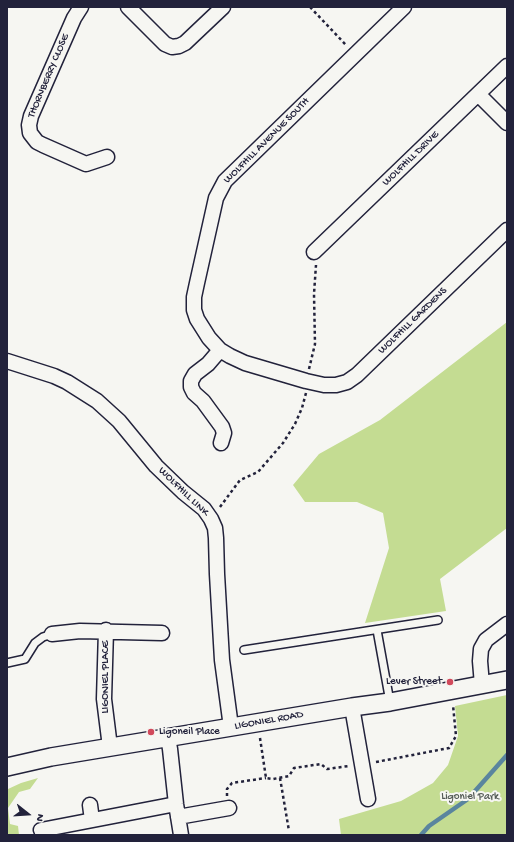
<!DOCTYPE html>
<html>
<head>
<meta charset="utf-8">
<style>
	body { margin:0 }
	#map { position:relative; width:514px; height:842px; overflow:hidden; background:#f6f6f2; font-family:"Gochi Hand",sans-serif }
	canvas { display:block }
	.frame { position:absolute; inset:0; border:8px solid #22223b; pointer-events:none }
	.north { position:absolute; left:8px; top:794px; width:40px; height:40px; -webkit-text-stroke:3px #f6f6f2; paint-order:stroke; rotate:107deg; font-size:11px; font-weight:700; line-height:16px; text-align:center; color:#22223b }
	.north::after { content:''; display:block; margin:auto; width:14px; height:18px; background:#22223b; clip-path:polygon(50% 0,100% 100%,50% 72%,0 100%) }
</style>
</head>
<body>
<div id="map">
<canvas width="514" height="842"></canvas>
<div class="frame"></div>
<div class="north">N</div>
</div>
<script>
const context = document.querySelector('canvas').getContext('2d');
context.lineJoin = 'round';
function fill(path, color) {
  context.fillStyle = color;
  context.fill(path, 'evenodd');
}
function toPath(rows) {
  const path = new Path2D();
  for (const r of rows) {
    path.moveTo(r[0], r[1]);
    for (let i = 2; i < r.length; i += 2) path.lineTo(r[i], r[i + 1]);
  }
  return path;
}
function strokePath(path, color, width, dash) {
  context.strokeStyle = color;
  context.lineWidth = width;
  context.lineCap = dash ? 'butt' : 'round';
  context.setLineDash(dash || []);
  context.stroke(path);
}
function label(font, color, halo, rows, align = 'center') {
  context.font = font + ' "Gochi Hand",sans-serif';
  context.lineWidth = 4;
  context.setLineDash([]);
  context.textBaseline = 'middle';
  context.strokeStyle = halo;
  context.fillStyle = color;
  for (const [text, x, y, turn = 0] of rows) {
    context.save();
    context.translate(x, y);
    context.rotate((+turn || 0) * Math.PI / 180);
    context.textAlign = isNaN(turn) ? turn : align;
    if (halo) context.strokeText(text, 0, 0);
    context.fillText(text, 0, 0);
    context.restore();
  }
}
fill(toPath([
	[507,322,507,528,440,579,446,611,365,623,389,548,383,513,357,502,305,502,293,485,319,454,380,420],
	[507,695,507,835,341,835,339,819,401,801,433,783,448,765,458,736,455,706],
	[38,778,30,789,19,792,8,808,10,824,18,826,19,835,9,835,7,832,7,791,8,789,21,783]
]), '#c4dc92');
strokePath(toPath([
	[421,835,429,826,468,799,507,755]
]), '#5a859e', 4.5);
const service = toPath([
	[377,630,390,702],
	[244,650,438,620],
	[7,663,25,659,35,643,43,637,52,634]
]);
const minor = toPath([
	[81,7,74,18,31,116,29,125,30,133,37,142,43,145,86,164,107,157],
	[128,7,165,44,172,47,179,46,185,43,223,7],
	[404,7,225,181,216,198,197,283,194,297,194,310,197,319,209,338,220,350,230,356,245,363,306,381,324,385,336,385,347,382,357,375,507,230],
	[478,94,507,123],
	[314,252,507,66],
	[220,350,208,364,195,374,191,381,191,387,194,393,203,401,222,427,224,433,221,443],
	[7,361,54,376,67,382,97,401,119,421,156,466,183,492,204,509,211,519,215,528,216,538,217,574,222,660,231,727],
	[106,630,104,699,110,747],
	[52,634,80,631,162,633],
	[482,685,480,661,481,649,486,640,507,624],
	[352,707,368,799],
	[168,738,170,749,176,804,181,835],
	[90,805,92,820],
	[178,817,229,808],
	[41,830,176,804]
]);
const tertiary = toPath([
	[7,767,51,757,352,707,390,702,507,680]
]);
strokePath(service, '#22223b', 10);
strokePath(minor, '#22223b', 17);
strokePath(tertiary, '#22223b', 20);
strokePath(toPath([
	[310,7,346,45],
	[309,369,315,344,314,294,316,265],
	[220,507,240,480,258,472,283,443,295,424,302,408,306,393],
	[260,738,266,778,273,779,289,776,294,768,321,764,327,769,349,766],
	[376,762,449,748,456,736,453,705],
	[280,778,289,831],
	[227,796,227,789,232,783,266,778]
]), '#22223b', 2.5, [3, 3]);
strokePath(service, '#f6f6f2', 7);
strokePath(minor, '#f6f6f2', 14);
strokePath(tertiary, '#f6f6f2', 17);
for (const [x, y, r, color] of [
	[450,682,4,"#d1495b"],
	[151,732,4,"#d1495b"]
]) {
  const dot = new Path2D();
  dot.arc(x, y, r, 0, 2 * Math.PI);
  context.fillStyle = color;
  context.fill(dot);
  strokePath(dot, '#f6f6f2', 1.5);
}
label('11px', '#22223b', '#f6f6f2', [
	["THORNBERRY CLOSE",49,76,-67],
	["WOLFHILL AVENUE SOUTH",267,141,-45],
	["WOLFHILL DRIVE",411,159,-44],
	["WOLFHILL GARDENS",413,321,-44],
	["WOLFHILL LINK",183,492,44],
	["LIGONIEL PLACE",106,677,-90],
	["LIGONIEL ROAD",269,721,-10]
]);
label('11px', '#22223b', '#f6f6f2', [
	["Lever Street",442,682],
	["Ligoneil Place",159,732,"left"]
], 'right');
label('11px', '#535a55', '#f6f6f2', [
	["Ligoniel Park",470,797]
]);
</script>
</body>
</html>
